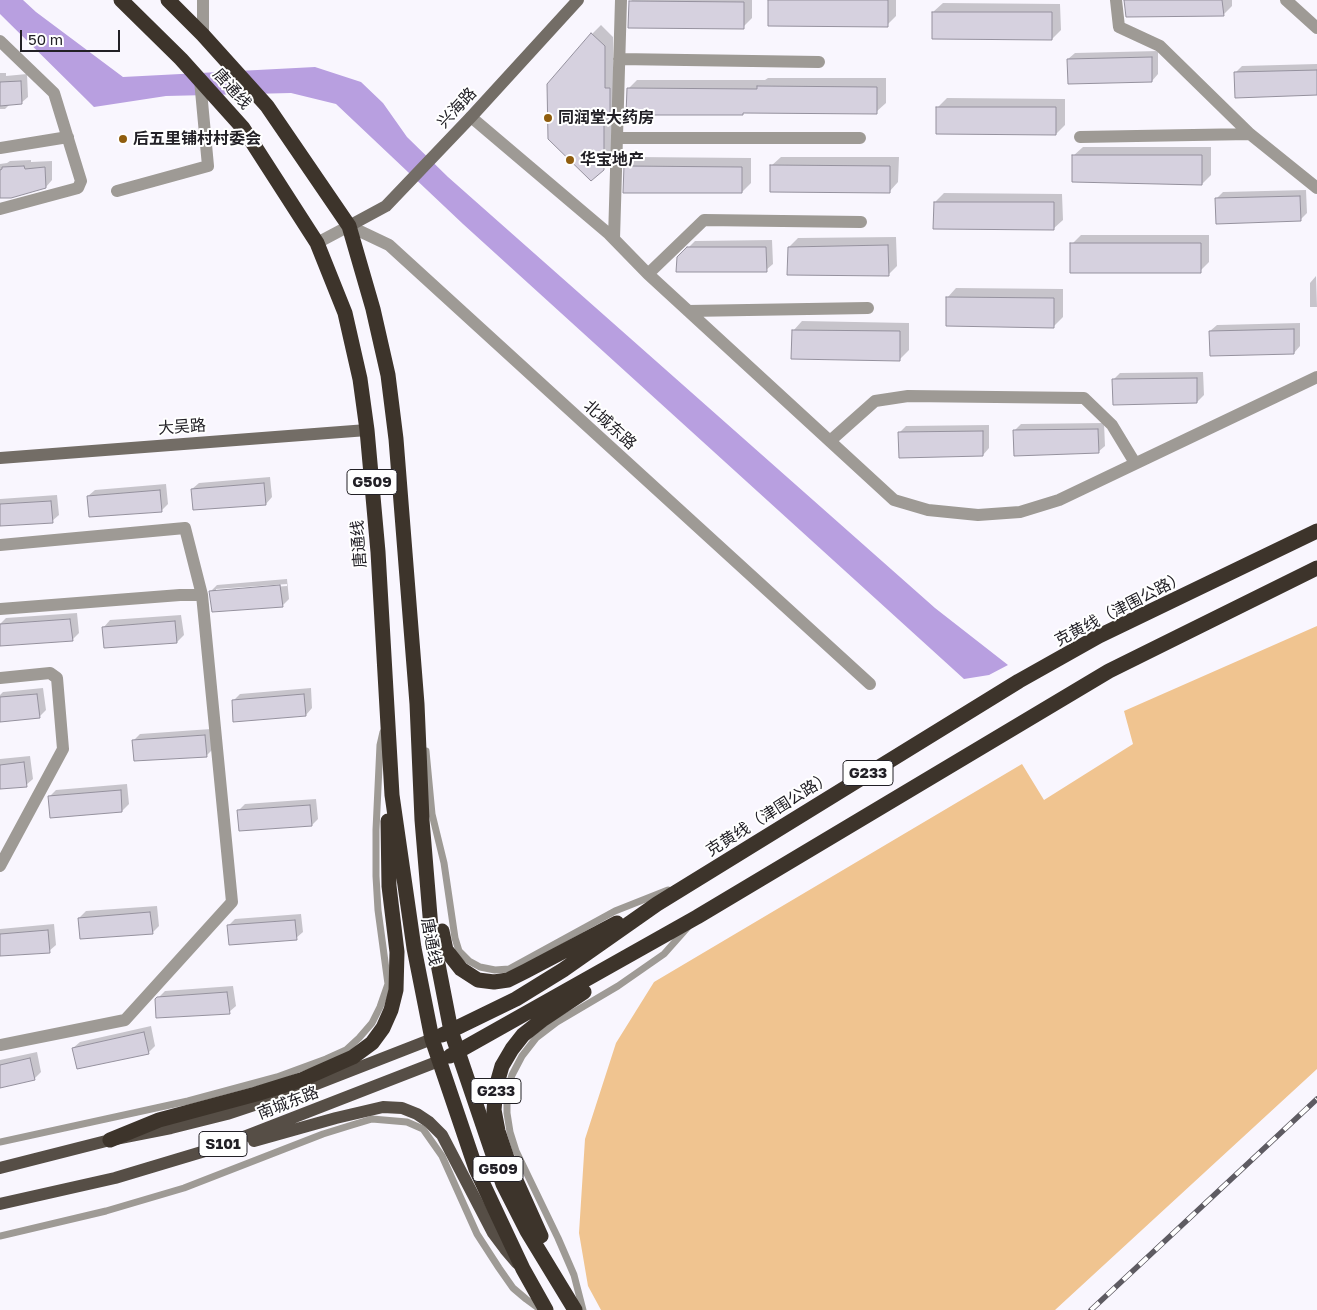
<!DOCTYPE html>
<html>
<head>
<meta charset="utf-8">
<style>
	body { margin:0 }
	#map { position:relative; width:1317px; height:1310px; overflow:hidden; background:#f9f6fe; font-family:"Golos Text",sans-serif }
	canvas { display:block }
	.scale { position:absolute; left:20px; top:30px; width:100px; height:22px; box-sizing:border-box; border:2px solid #222026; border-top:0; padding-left:6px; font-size:15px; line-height:18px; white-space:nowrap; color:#222026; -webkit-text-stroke:4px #fff; paint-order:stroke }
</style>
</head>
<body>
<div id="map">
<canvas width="1317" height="1310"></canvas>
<div class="scale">50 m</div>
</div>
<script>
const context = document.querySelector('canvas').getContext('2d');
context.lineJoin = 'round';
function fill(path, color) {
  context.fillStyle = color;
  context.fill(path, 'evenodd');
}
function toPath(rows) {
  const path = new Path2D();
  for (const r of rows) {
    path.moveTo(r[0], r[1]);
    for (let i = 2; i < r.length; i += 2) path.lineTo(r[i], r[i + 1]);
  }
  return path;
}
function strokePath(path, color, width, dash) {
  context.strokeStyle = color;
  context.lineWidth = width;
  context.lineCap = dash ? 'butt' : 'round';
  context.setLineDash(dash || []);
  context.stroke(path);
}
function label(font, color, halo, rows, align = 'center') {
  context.font = font + ' "Golos Text","Noto Sans SC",sans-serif';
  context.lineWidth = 4;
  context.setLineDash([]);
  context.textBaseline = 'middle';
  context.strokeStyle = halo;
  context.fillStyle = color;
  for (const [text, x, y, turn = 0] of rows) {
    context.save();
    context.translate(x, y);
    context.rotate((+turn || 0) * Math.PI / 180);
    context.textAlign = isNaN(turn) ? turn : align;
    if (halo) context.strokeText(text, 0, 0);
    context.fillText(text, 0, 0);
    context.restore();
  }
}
fill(toPath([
	[1317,626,1317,1069,1055,1310,601,1310,588,1286,579,1233,585,1139,616,1043,654,982,1022,764,1044,800,1133,744,1124,711]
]), '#f0c490');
fill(toPath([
	[0,0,23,0,36,12,123,77,315,67,361,82,383,103,407,137,448,177,935,608,1008,665,989,675,964,679,463,224,336,104,291,93,166,96,94,107,0,14]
]), '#b89fe0');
fill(toPath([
	[632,0,752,0,752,18,743,27,630,2],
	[769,0,896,0,896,16,887,25],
	[1126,0,1232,0,1232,6,1223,15],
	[943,3,1060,4,1061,30,1052,39,933,12],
	[601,25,613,37,613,160,603,169,592,34],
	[1158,51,1158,74,1152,81,1068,59,1075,53],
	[1317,64,1317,94,1236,72,1242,66],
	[0,73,6,73,6,76,27,74,28,97,21,103,10,104,5,109,0,109],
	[768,78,886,78,886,103,876,112,745,112,742,114,628,89,637,80,765,80],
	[947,98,1065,99,1065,125,1056,134,938,107],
	[1083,147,1211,147,1211,175,1202,184,1073,156],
	[635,157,751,158,751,183,742,192,626,166],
	[781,157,899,157,898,182,889,192,771,166],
	[31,160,31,162,52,161,52,180,46,187,0,196,0,164,7,163,10,161],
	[1306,190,1307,213,1300,220,1217,198,1223,192],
	[944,193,1062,194,1063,220,1053,229,935,202],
	[1081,235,1209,235,1209,262,1200,271,1072,244],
	[896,237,897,266,888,275,789,247,798,238],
	[772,240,773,264,766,270,678,258,695,241],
	[1316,276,1317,307,1310,307,1310,283],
	[956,288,1063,289,1063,317,1054,326,947,298],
	[802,321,909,323,909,350,900,359,793,331],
	[1300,323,1300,346,1294,353,1210,331,1217,325],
	[1203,372,1204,395,1197,402,1113,380,1120,373],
	[1104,423,1105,446,1098,452,1014,431,1021,424],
	[989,425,989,448,983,455,899,433,906,426],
	[270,477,272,497,266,504,192,489,199,483],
	[166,484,168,504,161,511,88,496,95,490],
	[57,495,59,515,52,521,0,525,0,499],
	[287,579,289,599,282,606,211,591,217,585],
	[287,584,287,586,216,591,216,589],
	[77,613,79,633,72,640,0,635,0,624,6,618],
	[181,615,184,635,177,642,104,627,110,620],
	[43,688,46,710,39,717,0,720,0,695,3,692],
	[311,688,312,708,306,715,233,701,240,694],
	[211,729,213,749,207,755,133,741,140,734],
	[30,756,33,779,26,785,0,788,0,759],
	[127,784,129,804,122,811,49,797,56,790],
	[316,799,318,819,312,825,238,811,245,804],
	[157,906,159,926,152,933,79,918,86,911],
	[301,914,303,932,296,938,228,926,235,919],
	[54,924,56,945,49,951,0,955,0,929],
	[233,986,236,1006,229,1012,156,1000,165,991],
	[151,1026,155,1046,148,1053,73,1048,80,1042],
	[37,1052,41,1072,34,1079,0,1086,0,1060]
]), '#0003');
const building = toPath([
	[768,0,888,0,888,27,768,26,768,0],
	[1124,0,1222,0,1224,16,1126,17,1124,0],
	[629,1,744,2,744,29,628,28,629,1],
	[932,12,1052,12,1052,40,932,39,932,12],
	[591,33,605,46,605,88,610,88,610,115,604,115,604,170,591,181,548,139,547,84,591,33],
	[1152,57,1152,82,1068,84,1067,59,1152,57],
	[1317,70,1317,95,1235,98,1234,72,1317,70],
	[21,81,22,104,0,106,0,82,21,81],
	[757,86,877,87,877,114,743,113,743,115,626,115,627,88,757,89,757,86],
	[936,107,1056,107,1056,135,936,134,936,107],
	[1072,155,1202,155,1202,185,1072,182,1072,155],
	[770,165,890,166,890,193,770,192,770,165],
	[24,166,25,169,45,167,46,188,11,198,0,198,0,170,2,169,2,167,24,166],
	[624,166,742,167,742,193,623,193,624,166],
	[1300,196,1301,221,1216,224,1215,198,1300,196],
	[934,202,1054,202,1054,230,933,229,934,202],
	[1070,243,1201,243,1201,273,1070,273,1070,243],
	[888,245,889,276,787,275,788,247,888,245],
	[687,247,766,247,767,272,676,272,677,257,687,247],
	[946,297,1054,298,1054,328,946,326,946,297],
	[1294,329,1294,354,1210,356,1209,331,1294,329],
	[792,330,900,331,900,361,791,359,792,330],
	[1197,378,1197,403,1113,405,1112,379,1197,378],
	[1098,429,1099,453,1014,456,1013,430,1098,429],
	[983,431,983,456,899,458,898,432,983,431],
	[264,483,266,505,193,510,191,489,264,483],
	[160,490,162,512,89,517,87,496,160,490],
	[51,501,53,523,0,526,0,504,51,501],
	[280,585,283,607,212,612,209,591,280,585],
	[70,619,73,641,0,646,0,624,70,619],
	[175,621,177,643,104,648,102,627,175,621],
	[37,694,40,718,0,722,0,697,37,694],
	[304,694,306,716,233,722,232,700,304,694],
	[205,735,207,757,134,761,132,740,205,735],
	[24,762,27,787,0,789,0,765,24,762],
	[121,790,122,812,50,818,48,796,121,790],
	[310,805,312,826,239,831,237,810,310,805],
	[150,912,153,934,80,939,78,918,150,912],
	[295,920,297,940,229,945,227,925,295,920],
	[48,930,50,953,0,956,0,934,48,930],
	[227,992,230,1014,156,1018,155,999,157,997,227,992],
	[144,1032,149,1054,77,1069,72,1048,144,1032],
	[30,1058,35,1080,0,1088,0,1065,30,1058]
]);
fill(building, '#d6d1df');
strokePath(building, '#95919e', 1);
strokePath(toPath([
	[426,751,432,814,444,863,455,938,459,951,469,961,480,967,495,970,509,969,615,911,668,890],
	[0,1142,188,1101,277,1077,326,1059,346,1050,359,1038,372,1023,380,1007,388,984,378,910,376,876,376,830,380,745,383,732],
	[0,1236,106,1211,184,1188,323,1134,352,1125,372,1119,407,1122,423,1129,442,1156,477,1234,499,1268,513,1288,526,1299,541,1310],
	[583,1310,574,1275,558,1238,516,1151,510,1132,507,1113,507,1091,512,1075,522,1056,536,1038,557,1022,618,986,664,954,688,927]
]), '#9e9a95', 7);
strokePath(toPath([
	[203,0,203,35],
	[1116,0,1119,27,1160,46,1250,134,1317,188],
	[1286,0,1317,28],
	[0,41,54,93,81,181,78,188,0,209],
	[619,59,819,62],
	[471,117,609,234,648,274,894,500,928,510,978,515,1020,512,1059,500,1317,377],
	[1080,137,1250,134],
	[617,138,860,138],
	[0,148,68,137],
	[117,191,208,166,200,80],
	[614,239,621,0],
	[317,243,349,226,389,245,870,684],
	[648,274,704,220,861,222],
	[688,311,868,308],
	[830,441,875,401,908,396,1084,398,1112,425,1135,463],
	[0,545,185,528,202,595],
	[0,609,180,595,202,595,232,902,125,1020,0,1045],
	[0,678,50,673,57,678,63,749,0,866]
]), '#9e9a95', 12);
strokePath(toPath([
	[349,226,386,206,471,117,578,0],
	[0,458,367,430]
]), '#736d66', 12);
strokePath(toPath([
	[254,1141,336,1118,383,1107,402,1108,417,1114,429,1122,442,1135,493,1233,505,1249,517,1263],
	[0,1168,110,1140,171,1128,227,1114,314,1085,432,1039],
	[0,1204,115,1178,215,1148,439,1061]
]), '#564e46', 12);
strokePath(toPath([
	[121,0,181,59,243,128,317,243,345,313,360,379,367,430,378,552,392,795,414,948,432,1039,476,1169,523,1269,546,1310],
	[168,0,203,35,267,106,349,226,373,309,388,375,396,439,417,704,422,820,431,928,451,1031,503,1184,527,1231,575,1310],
	[442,931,446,950,461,969,478,980,494,982,508,980,526,971,617,923],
	[442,1035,516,999,563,970,657,904,1019,681,1099,636,1317,531],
	[450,1056,697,917,1109,671,1317,568],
	[110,1140,159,1120,256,1094,301,1080,353,1057,372,1043,383,1028,391,1010,396,990,397,952,389,886,388,821],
	[541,1236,510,1167,498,1131,494,1110,496,1087,502,1066,512,1049,523,1035,542,1020,584,992]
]), '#3d342b', 15);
const rail = toPath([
	[1091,1310,1317,1099]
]);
strokePath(rail, '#5e5b62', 5.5);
strokePath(rail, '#fff', 4, [11]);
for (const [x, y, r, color] of [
	[548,118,5,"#905d0e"],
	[123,139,5,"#905d0e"],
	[570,160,5,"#905d0e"]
]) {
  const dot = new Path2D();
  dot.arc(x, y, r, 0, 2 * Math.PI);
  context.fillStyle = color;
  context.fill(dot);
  strokePath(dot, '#fff', 2);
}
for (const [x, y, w] of [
	[372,482,50],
	[868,773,50],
	[496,1091,50],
	[223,1144,48],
	[498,1169,50]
]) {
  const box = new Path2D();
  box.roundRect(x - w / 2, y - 12.5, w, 25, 4);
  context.fillStyle = '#fff';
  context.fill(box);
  strokePath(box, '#222026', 1);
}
label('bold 15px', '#222026', null, [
	["G509",372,482],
	["G233",868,773],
	["G233",496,1091],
	["S101",223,1144],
	["G509",498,1169]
]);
label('16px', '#222026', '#fff', [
	["唐通线",232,89,48],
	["兴海路",457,108,-47],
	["北城东路",610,425,42],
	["大吴路",182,427,-4],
	["唐通线",359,544,-94],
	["克黄线（津围公路）",1120,609,-27],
	["克黄线（津围公路）",769,814,-32],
	["唐通线",431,942,80],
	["南城东路",288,1103,-21]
]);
label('bold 16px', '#222026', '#fff', [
	["同润堂大药房",558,118],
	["后五里铺村村委会",133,139],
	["华宝地产",580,160]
], 'left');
</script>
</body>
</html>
